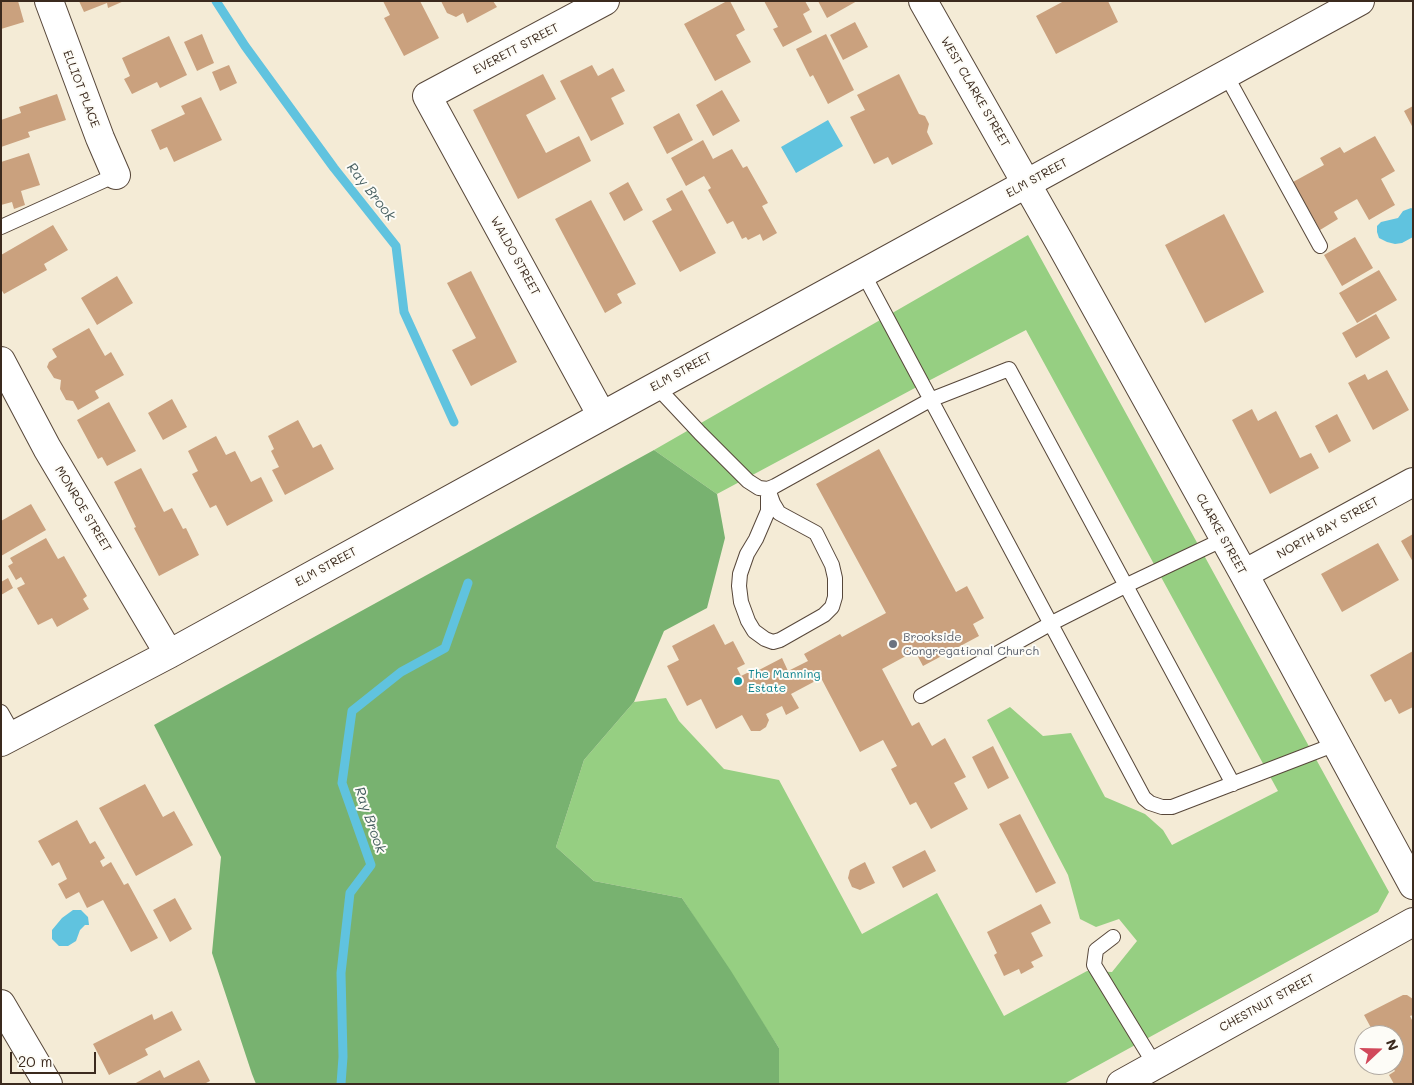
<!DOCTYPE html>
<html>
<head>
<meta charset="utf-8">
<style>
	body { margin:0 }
	#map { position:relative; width:1414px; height:1085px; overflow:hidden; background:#f4ebd6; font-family:Mali,sans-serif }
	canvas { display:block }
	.frame { position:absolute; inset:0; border:2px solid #3b2a1e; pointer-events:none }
	.north { position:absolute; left:1354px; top:1025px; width:50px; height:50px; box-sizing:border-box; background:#fdfcf7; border:1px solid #afa8a0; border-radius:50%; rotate:69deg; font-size:14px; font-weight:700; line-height:20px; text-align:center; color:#3b2a1e }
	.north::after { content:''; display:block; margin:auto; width:18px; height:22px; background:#d1495b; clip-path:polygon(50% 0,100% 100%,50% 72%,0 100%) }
	.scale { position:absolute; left:10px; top:1052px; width:86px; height:22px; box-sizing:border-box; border:2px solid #3b2a1e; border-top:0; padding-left:6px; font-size:15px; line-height:18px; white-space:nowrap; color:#3b2a1e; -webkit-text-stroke:4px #fdfcf7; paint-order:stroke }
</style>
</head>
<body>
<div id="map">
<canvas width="1414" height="1085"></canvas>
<div class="frame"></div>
<div class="north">N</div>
<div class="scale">20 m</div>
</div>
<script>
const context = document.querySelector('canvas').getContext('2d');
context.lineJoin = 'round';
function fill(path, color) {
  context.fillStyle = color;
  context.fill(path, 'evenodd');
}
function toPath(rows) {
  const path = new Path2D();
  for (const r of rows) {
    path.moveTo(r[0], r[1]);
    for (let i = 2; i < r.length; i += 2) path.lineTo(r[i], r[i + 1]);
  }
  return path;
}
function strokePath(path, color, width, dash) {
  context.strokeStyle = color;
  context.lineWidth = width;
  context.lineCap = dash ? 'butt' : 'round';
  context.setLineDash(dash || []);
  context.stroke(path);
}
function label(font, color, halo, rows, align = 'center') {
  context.font = font + ' Mali,sans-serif';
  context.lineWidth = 4;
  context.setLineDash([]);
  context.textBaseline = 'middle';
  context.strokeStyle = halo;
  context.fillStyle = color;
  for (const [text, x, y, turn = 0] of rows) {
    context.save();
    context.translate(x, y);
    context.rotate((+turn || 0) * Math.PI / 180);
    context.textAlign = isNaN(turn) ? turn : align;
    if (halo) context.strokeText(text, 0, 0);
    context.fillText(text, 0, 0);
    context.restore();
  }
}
fill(toPath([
	[1028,235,1389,892,1378,912,1064,1084,779,1084,779,1048,682,898,594,881,556,847,584,760,634,702,666,698,679,721,724,769,779,780,862,934,937,893,1004,1016,1087,971,1112,972,1137,941,1119,919,1096,927,1080,919,1068,875,987,720,1010,707,1043,736,1071,733,1105,797,1145,814,1163,830,1172,845,1278,791,1026,330,913,389,717,494,654,450]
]), '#96cf82');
fill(toPath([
	[654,450,717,494,725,538,707,608,664,631,634,702,584,760,556,847,594,881,682,898,731,971,779,1048,779,1084,256,1084,252,1074,212,953,221,857,154,725]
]), '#78b270');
fill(toPath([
	[828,120,843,146,796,173,781,147],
	[1411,208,1413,209,1413,237,1402,243,1395,244,1387,242,1379,238,1377,232,1377,226,1381,222,1398,218,1403,211],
	[73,910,81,910,88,917,89,925,85,925,80,930,76,941,68,946,59,946,52,939,52,930,62,918]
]), '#60c3df');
strokePath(toPath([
	[216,1,245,46,334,168,396,246,404,312,454,422],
	[341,1084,343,1057,341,973,350,893,371,865,342,783,352,711,401,672,445,648,468,583]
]), '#60c3df', 9);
fill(toPath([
	[1,1,18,1,24,22,1,29],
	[79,1,124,1,108,8,107,3,84,12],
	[383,1,420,1,439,38,404,56,384,18,390,15],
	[441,1,493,1,497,7,467,23,463,13,456,17,447,13],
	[727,1,730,1,745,30,736,35,751,62,715,81,684,24],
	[764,1,805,1,810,10,803,14,812,32,783,47,773,29,778,27],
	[818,1,857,1,827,18],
	[1064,1,1108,1,1118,22,1056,54,1036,16],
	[855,22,868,47,843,60,830,35],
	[202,34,214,63,197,71,184,42],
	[826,34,854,90,828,104,813,75,810,77,796,49],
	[169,36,187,75,160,88,157,82,132,94,124,79,130,76,122,58],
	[229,65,237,83,220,91,212,72],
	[592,65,598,76,613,68,625,91,611,98,624,124,591,141,560,81],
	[543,74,556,99,526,115,546,153,579,136,591,161,518,199,473,110],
	[899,74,919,114,925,116,929,124,927,132,933,144,892,165,888,157,874,164,850,117,865,110,857,95],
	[722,90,740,121,713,136,696,105],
	[57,94,66,120,28,132,30,137,1,147,1,120,21,113,19,107],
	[201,97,222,140,174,162,167,147,160,150,151,130,185,114,181,106],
	[1413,106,1413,128,1404,111],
	[679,113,693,140,667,154,653,127],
	[1375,136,1395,171,1381,179,1395,205,1369,220,1357,199,1334,212,1338,219,1320,230,1293,182,1324,165,1320,158,1340,147,1344,153],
	[703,140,713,159,732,149,743,168,747,166,768,203,762,206,777,233,763,241,760,234,748,240,746,237,742,239,733,221,727,224,708,190,711,188,704,176,686,186,671,158],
	[29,153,40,185,21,191,25,205,14,209,12,202,1,205,1,162],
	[628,182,643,210,624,221,609,193],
	[682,190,716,253,680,272,652,221,672,210,666,199],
	[591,200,636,284,617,294,622,303,605,313,555,219],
	[1224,214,1264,292,1205,323,1165,245],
	[53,225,68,250,44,264,47,270,4,294,1,289,1,255],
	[1355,237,1373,268,1342,286,1324,255],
	[1379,270,1397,300,1357,323,1339,293],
	[471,271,517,362,471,386,452,350,476,338,447,283],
	[117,276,133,303,97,325,81,298],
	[1376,314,1390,338,1356,358,1342,333],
	[89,328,105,356,111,352,124,375,95,391,99,398,78,410,73,401,66,400,60,389,61,380,54,378,47,367,49,362,57,357,52,349],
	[1387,370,1409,410,1373,430,1348,383,1365,374,1368,380],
	[172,399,187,427,163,440,148,413],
	[109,402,136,451,107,466,102,457,98,459,77,420],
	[1252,409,1258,421,1276,411,1300,458,1311,453,1319,468,1270,494,1232,420],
	[1337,414,1351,441,1329,453,1315,426],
	[298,420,313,448,321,444,334,469,285,495,272,470,279,467,271,451,274,449,268,436],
	[216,436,226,455,235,451,251,482,261,477,273,501,227,526,216,505,210,508,192,474,198,471,188,451],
	[879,449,956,592,967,586,984,618,973,624,979,636,923,666,915,651,882,669,912,726,919,722,932,746,945,738,966,777,954,783,968,809,931,829,916,802,910,805,891,769,897,766,883,740,860,752,821,678,791,694,799,708,786,715,782,706,766,714,769,720,766,727,760,731,751,731,742,715,716,729,701,699,687,706,667,666,679,660,672,646,714,624,725,645,733,641,745,664,737,668,741,676,757,668,759,670,782,658,788,671,808,661,804,654,840,634,842,637,886,613,816,484],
	[141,468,164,512,172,508,183,529,186,528,199,555,159,576,134,528,136,527,114,482],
	[31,504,46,530,1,556,1,521],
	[1413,534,1413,562,1401,541],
	[46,538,58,559,64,556,87,596,83,599,89,609,57,627,52,618,38,625,17,588,25,584,21,577,16,580,8,566,13,563,10,558],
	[1378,543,1399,580,1342,612,1321,574],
	[8,578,13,588,1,595,1,582],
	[1413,651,1413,707,1399,714,1391,699,1385,702,1370,675],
	[993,746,1009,778,988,789,972,757],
	[145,784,163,817,174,811,193,845,136,876,99,808],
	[1020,814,1056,883,1036,893,999,824],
	[77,820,90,844,95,841,105,858,100,861,103,867,111,862,124,885,128,883,158,938,131,952,103,900,87,908,79,892,66,899,58,884,67,879,59,862,52,866,38,841],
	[925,850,936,871,903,888,892,867],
	[865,862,875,883,860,890,852,887,848,878,850,870],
	[175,898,192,929,170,942,153,910],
	[1041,904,1051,923,1031,933,1043,956,1031,962,1034,967,1021,974,1019,969,1004,976,994,955,997,953,987,932],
	[1403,995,1407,995,1413,999,1413,1015,1410,1016,1413,1022,1413,1084,1394,1084,1389,1075,1395,1071,1391,1065,1394,1065,1394,1035,1375,1035,1364,1015],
	[172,1011,182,1030,145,1049,148,1055,109,1075,93,1044,152,1014,154,1020],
	[199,1060,210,1081,204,1084,134,1084,160,1070,164,1078]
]), '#caa17e');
const lane = toPath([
	[1226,75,1320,246],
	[1,227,116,175],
	[863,273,1144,798,1150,803,1162,807,1172,807,1336,744],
	[656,386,700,433,748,481,759,488,768,489,775,486,930,400,1009,369,1233,784],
	[768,489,773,503,779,513,816,533,832,565,835,578,835,597,832,607,824,615,780,640,773,642,765,639,754,631,748,621,741,602,739,586,740,574,747,554,756,539,768,511,768,489],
	[921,696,1050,624,1127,585,1224,539],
	[1,712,14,735],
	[1113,937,1096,950,1094,965,1155,1065]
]);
const street = toPath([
	[49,1,100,138,116,175],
	[923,1,1060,243,1244,574,1413,885],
	[1,361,47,448,169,654],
	[602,416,427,96,605,1],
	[1244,574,1413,482],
	[1,742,169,654,602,416,1360,1],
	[1,1004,48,1084],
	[1121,1084,1413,922]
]);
strokePath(lane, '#57473a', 16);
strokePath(street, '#57473a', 30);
strokePath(lane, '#fff', 14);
strokePath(street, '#fff', 28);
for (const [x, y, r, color] of [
	[893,644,5,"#6b7280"],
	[738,681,5,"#0f9aa8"]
]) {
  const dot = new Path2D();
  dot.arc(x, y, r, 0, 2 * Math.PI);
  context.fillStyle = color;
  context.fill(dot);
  strokePath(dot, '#fdfcf7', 2);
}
label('12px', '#3b2a1e', '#fdfcf7', [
	["EVERETT STREET",516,49,-28],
	["ELLIOT PLACE",81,89,69],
	["WEST CLARKE STREET",975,92,60],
	["ELM STREET",1037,178,-29],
	["WALDO STREET",515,256,61],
	["ELM STREET",681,372,-29],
	["MONROE STREET",83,509,59],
	["NORTH BAY STREET",1328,528,-29],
	["CLARKE STREET",1221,534,61],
	["ELM STREET",326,567,-29],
	["CHESTNUT STREET",1267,1003,-29]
]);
label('12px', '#5b616d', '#fdfcf7', [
	["Brookside",903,637],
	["Congregational Church",903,651]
], 'left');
label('12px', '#0d838f', '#fdfcf7', [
	["The Manning",748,674],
	["Estate",748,688]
], 'left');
label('italic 14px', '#486062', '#fdfcf7', [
	["Ray Brook",371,192,52],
	["Ray Brook",370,820,71]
]);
</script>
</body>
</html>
